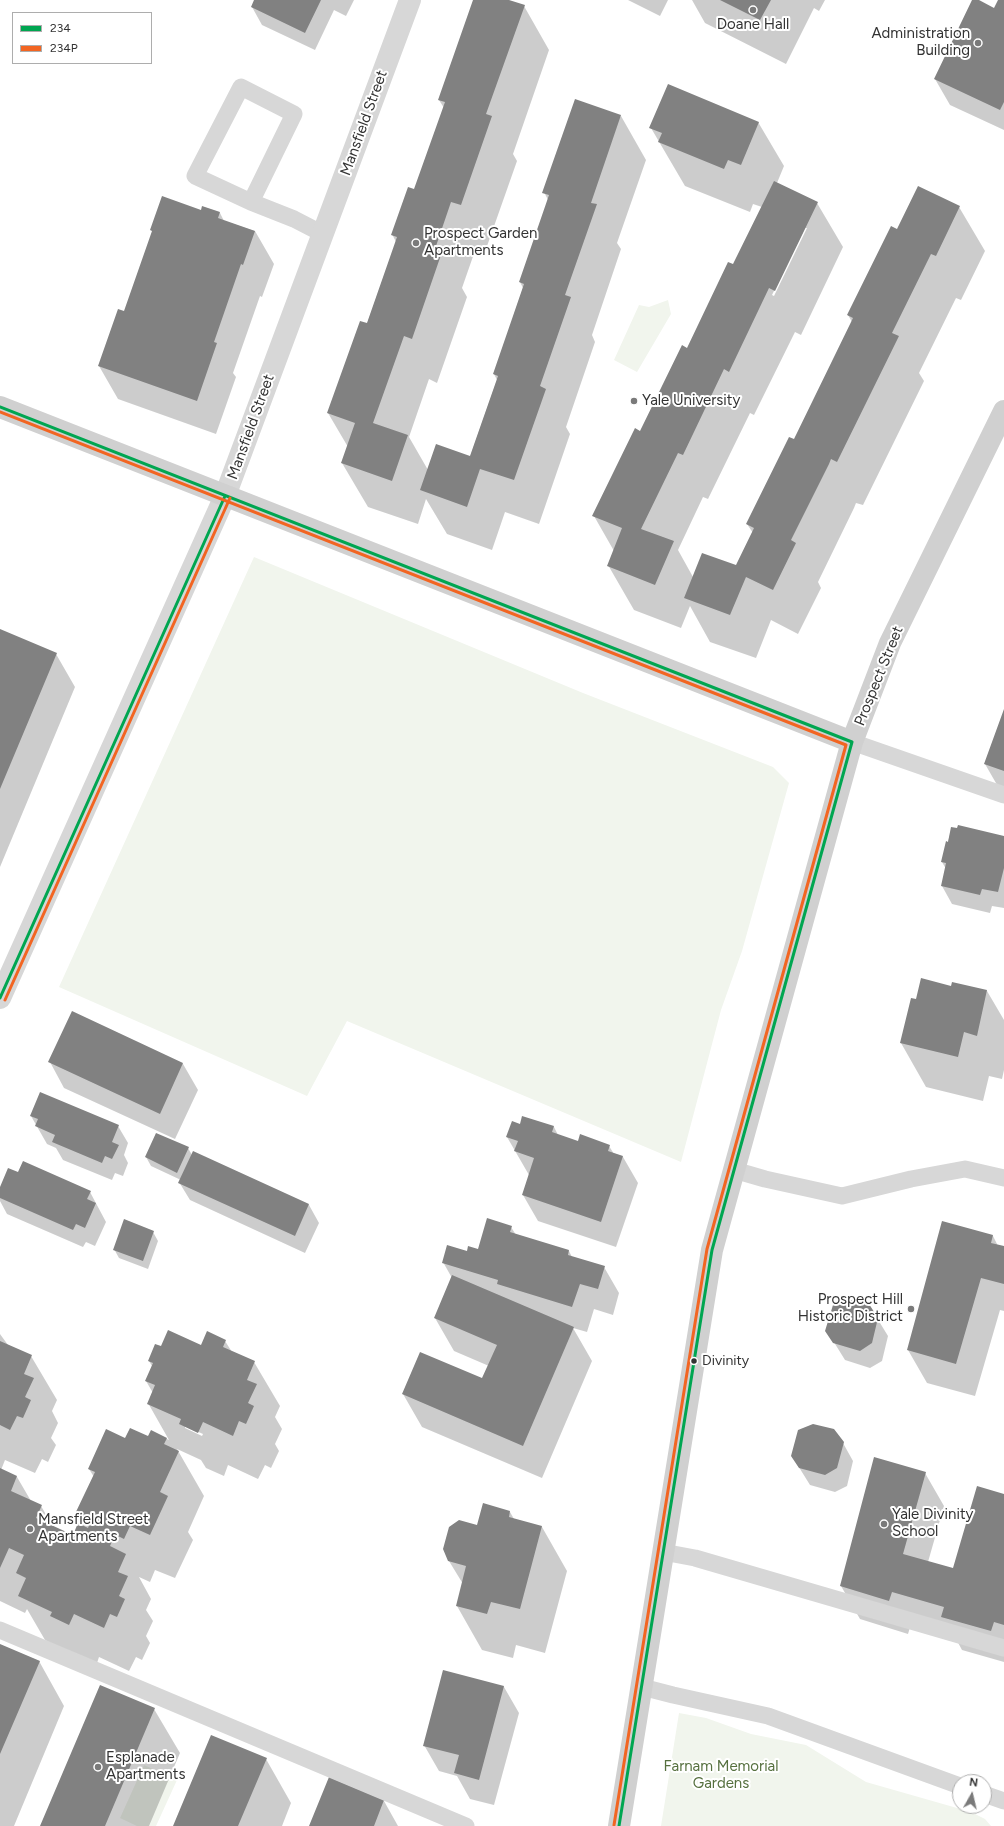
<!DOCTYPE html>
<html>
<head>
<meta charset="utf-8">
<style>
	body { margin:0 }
	#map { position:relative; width:1004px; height:1826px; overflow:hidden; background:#fff; font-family:Figtree,sans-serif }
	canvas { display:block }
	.legend { position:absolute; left:12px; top:12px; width:140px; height:52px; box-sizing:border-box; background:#fff; border:1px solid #adadad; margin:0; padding:5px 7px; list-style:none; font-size:12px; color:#333 }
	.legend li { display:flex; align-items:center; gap:8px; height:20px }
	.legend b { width:20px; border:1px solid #adadad }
	.north { position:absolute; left:952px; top:1774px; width:40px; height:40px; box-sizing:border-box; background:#fff; border:1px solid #adadad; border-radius:50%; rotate:8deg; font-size:11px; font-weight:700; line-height:16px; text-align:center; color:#333 }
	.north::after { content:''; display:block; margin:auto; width:14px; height:18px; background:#7a7a7a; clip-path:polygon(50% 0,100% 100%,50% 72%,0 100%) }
</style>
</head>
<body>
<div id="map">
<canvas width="1004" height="1826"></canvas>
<ul class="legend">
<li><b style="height:5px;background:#00a651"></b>234</li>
<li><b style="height:5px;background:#f26522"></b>234P</li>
</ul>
<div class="north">N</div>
</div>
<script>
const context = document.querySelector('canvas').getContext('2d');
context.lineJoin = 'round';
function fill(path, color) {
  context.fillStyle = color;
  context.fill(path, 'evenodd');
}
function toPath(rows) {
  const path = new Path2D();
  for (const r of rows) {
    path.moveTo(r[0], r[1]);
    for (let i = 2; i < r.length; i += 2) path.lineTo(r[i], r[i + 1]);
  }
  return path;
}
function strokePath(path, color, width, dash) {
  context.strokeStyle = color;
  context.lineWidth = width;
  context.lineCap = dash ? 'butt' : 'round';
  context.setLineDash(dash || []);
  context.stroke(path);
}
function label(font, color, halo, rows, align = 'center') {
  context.font = font + ' Figtree,sans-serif';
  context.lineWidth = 4;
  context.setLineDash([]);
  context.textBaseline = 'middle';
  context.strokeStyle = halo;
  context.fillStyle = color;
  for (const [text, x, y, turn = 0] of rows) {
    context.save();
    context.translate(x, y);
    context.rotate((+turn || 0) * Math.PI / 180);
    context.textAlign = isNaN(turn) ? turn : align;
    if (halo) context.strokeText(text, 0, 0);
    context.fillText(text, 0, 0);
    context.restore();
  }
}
fill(toPath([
	[668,300,671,314,637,372,614,360,639,305,649,307],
	[254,557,583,693,773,767,789,783,742,951,721,1010,681,1162,347,1021,307,1096,59,987],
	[679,1713,706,1718,751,1734,806,1745,866,1782,971,1812,985,1819,991,1826,661,1826],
	[144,1765,177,1780,156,1826,137,1826,120,1818]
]), '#f1f5ed');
fill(toPath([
	[256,0,354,0,346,16,334,10,315,50,262,25,252,7],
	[474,0,506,0,524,6,549,50,513,154,517,161,486,249,477,245,462,288,467,297,437,383,429,379,409,437,428,470,470,457,497,380,494,374,523,288,520,282,548,200,544,192,621,116,646,160,617,243,621,249,592,335,595,342,566,427,570,434,539,524,505,512,492,550,447,534,426,499,418,524,368,507,342,463,348,447,328,413,367,324,396,242,392,234,415,190,444,108,439,100],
	[628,0,668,0,660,16],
	[692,0,825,0,819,11,814,8,786,64,705,23],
	[973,0,977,0,995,9,999,0,1004,0,1004,130,950,105,935,79],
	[758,122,784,166,777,183,817,203,843,247,801,335,795,332,754,415,750,413,708,499,703,497,678,550,693,577,736,567,753,533,747,524,795,440,852,322,848,315,898,230,959,207,985,251,961,300,956,298,919,373,924,381,863,505,856,503,854,508,818,582,821,588,798,634,771,620,756,658,710,642,690,606,681,628,634,610,608,565,614,551,594,516,734,266,762,207,753,204,750,212,685,186,651,128],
	[805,228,807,228,774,296,772,295],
	[203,207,220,213,224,221,255,231,274,264,262,297,260,296,233,373,236,377,216,434,118,399,99,366,125,313,153,232,202,211],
	[0,630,56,654,75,687,0,867],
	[1004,712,1004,791,1000,790,985,764],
	[952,828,1004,837,1004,908,992,906,990,913,952,904,942,886,946,869,942,862],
	[952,987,987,991,1004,1020,1004,1070,1002,1079,989,1076,983,1101,926,1087,901,1043,917,1000],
	[73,1013,183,1064,198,1090,175,1139,64,1088,50,1062],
	[31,1116,118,1126,128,1143,124,1155,128,1163,123,1176,115,1173,112,1180,63,1160,56,1148,47,1144],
	[523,1117,554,1127,558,1135,578,1142,609,1146,614,1154,623,1157,638,1183,616,1247,538,1221,523,1195,529,1175,507,1137,520,1125],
	[188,1148,192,1155,309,1205,319,1223,305,1253,190,1200,179,1182,181,1180,151,1166,146,1157],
	[19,1173,90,1192,106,1222,95,1246,86,1242,83,1247,7,1214,0,1201,0,1190],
	[943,1222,993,1236,998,1246,1004,1247,1004,1311,1000,1310,975,1396,927,1383,908,1350],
	[511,1227,516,1235,569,1251,572,1257,604,1267,619,1293,613,1315,594,1309,587,1332,573,1328,592,1361,542,1478,422,1427,403,1394,483,1380,489,1366,454,1351,435,1318,452,1278,443,1262,468,1252,478,1251],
	[153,1232,158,1241,148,1269,119,1258,114,1249],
	[877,1318,888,1336,882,1361,870,1368,845,1360,827,1331],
	[0,1334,8,1345,31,1356,57,1400,52,1411,58,1423,51,1438,56,1445,48,1462,42,1459,35,1473,5,1460,1,1470,17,1477,31,1501,41,1506,54,1528,73,1537,81,1526,76,1516,94,1477,89,1469,126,1439,149,1438,152,1432,169,1440,148,1403,153,1393,146,1381,152,1366,149,1361,161,1348,201,1346,225,1341,232,1352,254,1362,280,1406,275,1417,282,1429,275,1444,279,1451,271,1468,265,1465,258,1479,228,1465,224,1476,206,1468,201,1460,177,1449,204,1496,188,1532,193,1540,175,1578,155,1570,150,1582,139,1577,151,1599,146,1610,153,1621,146,1636,150,1643,142,1660,136,1657,129,1671,99,1657,95,1669,45,1640,27,1609,25,1613,0,1601],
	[185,1426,203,1434,202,1436,185,1428],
	[843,1443,853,1461,847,1486,835,1492,810,1485,792,1456],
	[925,1473,944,1506,928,1562,954,1570,1004,1495,1004,1662,962,1650,955,1637,911,1624,908,1634,860,1619,841,1586],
	[510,1512,514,1519,542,1527,567,1571,545,1653,516,1645,513,1658,482,1650,457,1606,463,1584,449,1561,478,1526],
	[0,1645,39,1661,64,1706,14,1826,0,1826],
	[444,1671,504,1687,519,1713,494,1805,470,1799,457,1776,439,1771,424,1745],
	[154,1709,180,1753,149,1826,41,1826],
	[266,1759,291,1803,282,1826,174,1826],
	[330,1778,384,1801,398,1826,310,1826]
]), '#0003');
fill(toPath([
	[254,0,321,0,305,33,251,7],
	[473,0,509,0,525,5,486,114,492,116,461,205,451,202,435,249,442,252,412,339,404,336,373,423,408,435,392,481,341,463,355,423,327,413,360,321,367,323,397,237,391,235,408,187,414,189,445,102,438,100],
	[720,0,771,0,760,20],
	[972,0,979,0,994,8,998,0,1004,0,1004,102,1000,110,934,79],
	[668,84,759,122,741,165,728,160,724,169,658,142,662,133,649,128],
	[575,99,621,115,592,200,591,203,597,204,565,295,571,297,540,386,546,389,514,480,480,469,467,507,420,490,436,444,470,456,498,376,493,374,524,284,519,282,549,195,542,193],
	[774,181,818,202,775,291,769,288,729,372,724,369,683,455,678,453,641,529,674,541,655,585,607,566,622,528,592,516,635,428,640,431,682,345,687,348,728,262,733,264],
	[918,186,960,206,936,256,931,254,892,333,899,336,837,462,831,459,829,464,791,540,796,543,773,590,746,577,730,615,684,598,702,553,736,565,754,528,746,524,789,437,794,439,853,318,847,315,891,226,897,229],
	[162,196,201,210,202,206,220,212,218,218,255,231,243,265,241,264,214,342,217,343,197,401,98,366,118,309,124,311,152,231,150,230],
	[0,629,57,653,0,789],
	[1004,709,1004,771,984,764],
	[958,825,1004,836,1004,868,998,892,982,889,980,895,941,886,946,863,941,862,946,841,948,842,951,827,957,828],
	[921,978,951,986,952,982,987,990,977,1036,964,1032,958,1057,900,1043,911,998,916,999],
	[72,1011,183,1063,160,1114,48,1062],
	[40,1092,119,1125,112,1142,119,1145,112,1159,105,1156,102,1163,52,1142,55,1135,35,1126,38,1119,30,1116],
	[522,1116,554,1126,552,1132,578,1141,580,1134,610,1145,608,1151,623,1156,601,1222,522,1195,534,1158,514,1151,518,1141,506,1137,512,1121,520,1124],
	[156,1133,189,1147,177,1173,145,1157],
	[193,1151,309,1204,295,1236,178,1183],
	[23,1161,91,1191,87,1199,96,1203,85,1228,76,1224,73,1230,0,1198,0,1187,8,1168,18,1172],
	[487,1218,512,1226,510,1232,569,1250,568,1255,605,1266,598,1289,580,1284,572,1307,497,1284,498,1280,442,1263,447,1245,467,1251,468,1246,478,1249],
	[124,1219,154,1231,143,1261,113,1250],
	[942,1221,993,1235,991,1243,1004,1246,1004,1284,981,1278,956,1364,907,1350],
	[452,1275,574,1327,523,1446,402,1394,420,1352,482,1378,497,1345,434,1318],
	[847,1299,869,1304,878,1318,872,1343,860,1351,833,1343,825,1331,833,1305],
	[168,1330,201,1345,207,1331,226,1340,223,1347,255,1361,247,1380,257,1384,248,1403,254,1406,246,1424,239,1421,233,1436,203,1422,198,1433,179,1424,181,1419,147,1404,155,1385,145,1381,153,1363,148,1361,155,1344,161,1346],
	[0,1341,32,1355,24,1374,34,1378,25,1397,31,1400,23,1418,17,1416,10,1430,0,1425],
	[813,1424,834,1429,844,1442,837,1468,825,1475,799,1468,791,1456,798,1430],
	[130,1428,148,1436,151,1430,167,1438,164,1444,179,1451,160,1492,168,1496,150,1535,130,1526,124,1539,108,1531,105,1536,113,1539,110,1546,126,1554,118,1572,128,1576,119,1596,125,1599,117,1617,110,1614,104,1628,74,1614,69,1625,50,1616,52,1612,18,1596,26,1578,16,1573,24,1555,9,1548,0,1568,0,1468,17,1476,11,1491,42,1505,36,1518,73,1535,78,1523,88,1528,90,1523,74,1516,95,1472,88,1469,106,1429,125,1438],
	[874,1457,926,1472,903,1554,953,1568,977,1486,1004,1494,1004,1625,994,1622,991,1631,941,1617,944,1607,892,1592,889,1601,840,1586],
	[483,1503,510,1511,509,1517,542,1526,520,1609,491,1602,487,1614,456,1606,466,1566,448,1561,443,1549,449,1527,459,1520,477,1525],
	[0,1644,40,1661,0,1754],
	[443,1670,504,1686,479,1780,454,1773,459,1755,423,1746],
	[100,1685,155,1708,105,1826,40,1826],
	[211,1735,267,1758,238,1826,173,1826],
	[329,1777,384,1800,374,1826,309,1826]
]), '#818181');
strokePath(toPath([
	[251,202,294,114,241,87,195,176,251,202,294,219,323,234],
	[852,742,1004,795],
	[734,1170,765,1179,842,1196,911,1179,965,1169,1004,1178],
	[663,1552,695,1558,1004,1648],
	[0,1630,466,1826],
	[642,1687,673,1695,768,1716,960,1786],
	[984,1794,1004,1801]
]), '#d7d7d7', 17);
strokePath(toPath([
	[0,998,225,496,410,0]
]), '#d7d7d7', 22);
strokePath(toPath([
	[0,407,852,742],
	[619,1826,712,1250,852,742,890,643,1004,411]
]), '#d0d0d0', 22);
strokePath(toPath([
	[0,407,852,742,712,1250,619,1826],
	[0,998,225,496]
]), '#00a651', 3);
strokePath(toPath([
	[0,412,846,745,707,1249,614,1825],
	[5,1000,230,498]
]), '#f26522', 3);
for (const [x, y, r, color] of [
	[753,10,4,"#7a7a7a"],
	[978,43,4,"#7a7a7a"],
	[416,243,4,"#7a7a7a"],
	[634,401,4,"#7a7a7a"],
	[911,1309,4,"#7a7a7a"],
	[694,1361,3.5,"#333"],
	[884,1524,4,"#7a7a7a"],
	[30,1529,4,"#7a7a7a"],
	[98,1767,4,"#7a7a7a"]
]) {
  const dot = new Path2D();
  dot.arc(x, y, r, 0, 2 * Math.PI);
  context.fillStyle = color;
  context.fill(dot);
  strokePath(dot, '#fff', 1.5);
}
label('14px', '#333', '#fff', [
	["Divinity",702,1361]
], 'left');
label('15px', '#333', '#fff', [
	["Doane Hall",753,25,"center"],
	["Administration",970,34,"right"],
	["Building",970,51,"right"],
	["Prospect Garden",424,234],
	["Apartments",424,251],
	["Yale University",642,401],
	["Prospect Hill",903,1300,"right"],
	["Historic District",903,1317,"right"],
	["Yale Divinity",892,1515],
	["School",892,1532],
	["Mansfield Street",38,1520],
	["Apartments",38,1537],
	["Esplanade",106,1758],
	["Apartments",106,1775]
], 'left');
label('15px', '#333', '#fff', [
	["Mansfield Street",364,123,-70],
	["Mansfield Street",251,427,-70],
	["Prospect Street",879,676,-68]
]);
label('15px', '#56703f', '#fff', [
	["Farnam Memorial",721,1767],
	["Gardens",721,1784]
]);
</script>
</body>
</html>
